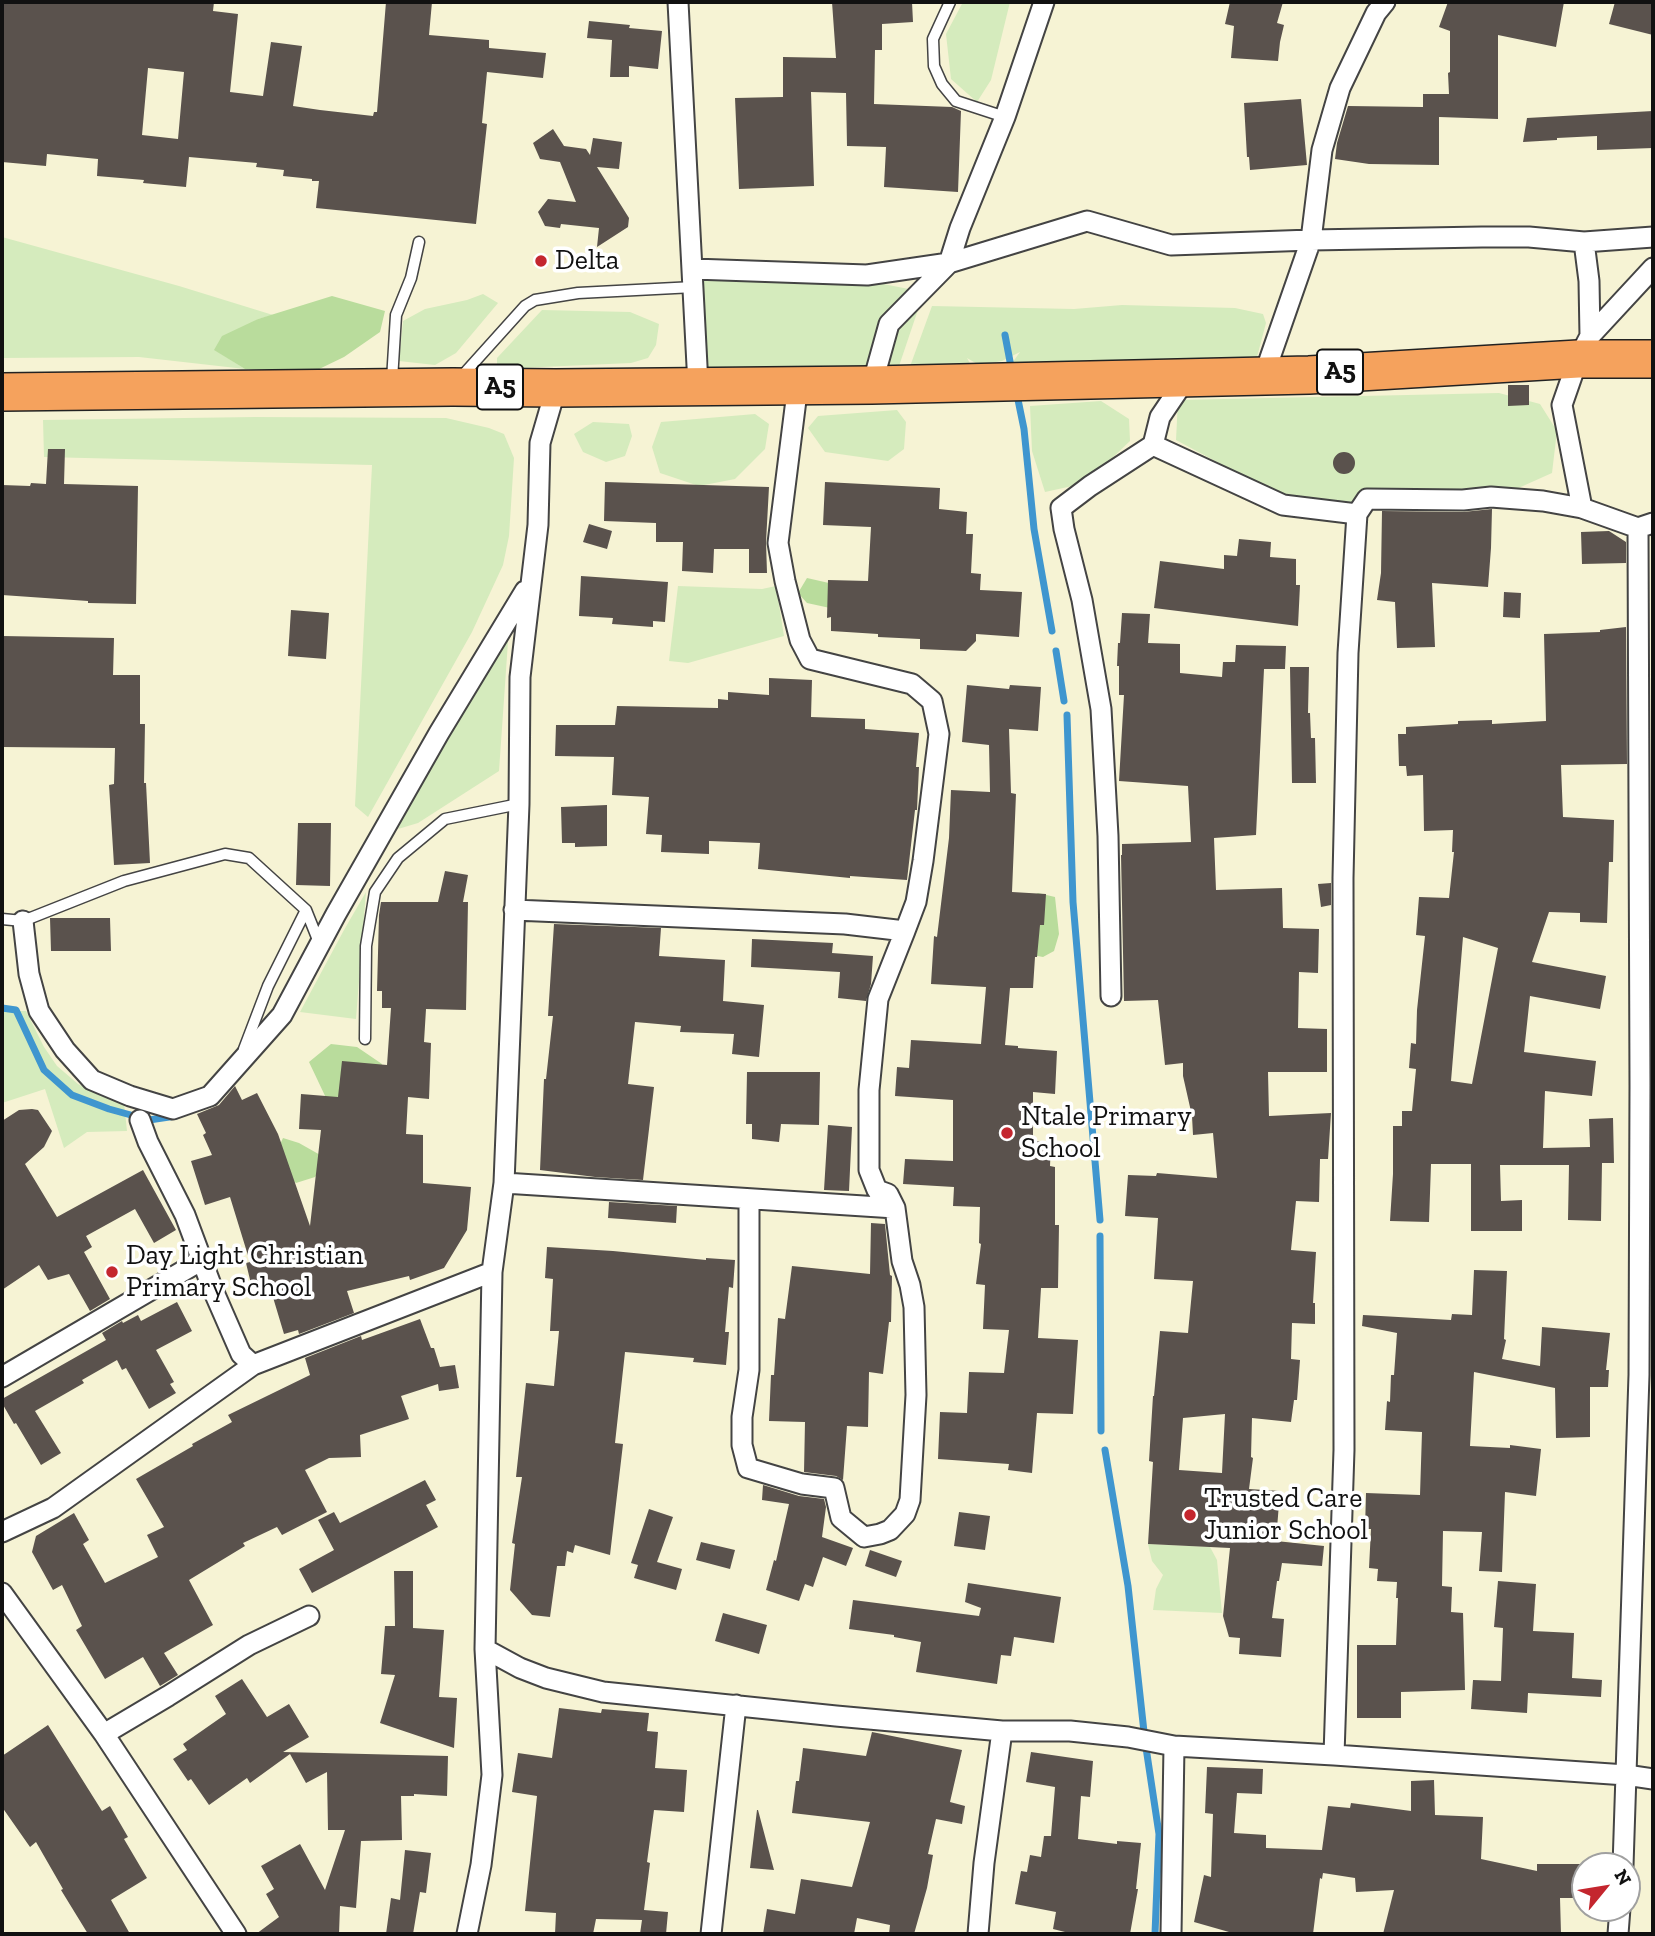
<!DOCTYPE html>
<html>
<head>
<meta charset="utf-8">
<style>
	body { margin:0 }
	#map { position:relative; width:1655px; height:1936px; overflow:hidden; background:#fffdf5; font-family:"Zilla Slab",serif }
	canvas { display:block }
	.frame { position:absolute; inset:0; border:4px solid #111; pointer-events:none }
	.north { position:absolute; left:1571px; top:1852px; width:70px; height:70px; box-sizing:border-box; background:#fff; border:2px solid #a0a0a0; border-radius:50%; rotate:60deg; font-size:19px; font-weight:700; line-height:28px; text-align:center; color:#111 }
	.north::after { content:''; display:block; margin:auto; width:24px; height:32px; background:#c4262e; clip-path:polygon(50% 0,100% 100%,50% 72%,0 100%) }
</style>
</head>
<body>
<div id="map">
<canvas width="1655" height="1936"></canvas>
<div class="frame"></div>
<div class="north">N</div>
</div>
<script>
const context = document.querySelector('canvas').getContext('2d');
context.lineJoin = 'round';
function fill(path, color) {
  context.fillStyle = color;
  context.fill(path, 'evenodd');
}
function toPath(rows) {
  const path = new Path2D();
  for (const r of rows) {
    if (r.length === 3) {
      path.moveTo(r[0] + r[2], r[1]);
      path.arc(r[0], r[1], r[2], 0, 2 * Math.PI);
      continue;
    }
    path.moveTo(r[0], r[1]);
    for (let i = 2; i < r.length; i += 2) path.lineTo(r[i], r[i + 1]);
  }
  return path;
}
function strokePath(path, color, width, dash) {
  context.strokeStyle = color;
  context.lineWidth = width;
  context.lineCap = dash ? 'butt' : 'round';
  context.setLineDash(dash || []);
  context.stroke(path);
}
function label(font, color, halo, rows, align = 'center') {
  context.font = font + ' "Zilla Slab",serif';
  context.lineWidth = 7;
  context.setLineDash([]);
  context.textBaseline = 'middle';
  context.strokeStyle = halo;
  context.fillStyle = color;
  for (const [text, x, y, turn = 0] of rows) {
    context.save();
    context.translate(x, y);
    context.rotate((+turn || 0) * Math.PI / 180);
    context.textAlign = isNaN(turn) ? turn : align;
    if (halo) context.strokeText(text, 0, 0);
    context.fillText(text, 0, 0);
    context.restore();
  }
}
fill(toPath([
	[2,2,1653,2,1653,1934,2,1934],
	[1585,1866,1627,1866,1627,1908,1585,1908]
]), '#f6f3d4');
fill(toPath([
	[963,2,1010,2,991,80,977,102,951,79,946,34],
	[2,237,179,286,273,315,258,319,215,350,245,369,139,357,2,358],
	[700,275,868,281,924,292,898,369,706,373],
	[483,294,498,303,456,353,435,365,399,361,403,321,425,309,467,300],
	[1122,305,1235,308,1263,314,1266,323,1257,357,1168,368,1005,373,1020,352,1002,361,979,365,967,358,975,372,908,372,932,306,1074,309],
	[542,310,630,312,659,324,656,345,648,358,631,363,497,369,497,358],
	[1499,393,1540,404,1557,431,1552,473,1514,490,1348,507,1290,501,1176,440,1178,400],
	[1101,401,1129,419,1130,441,1086,483,1045,492,1032,451,1030,406],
	[897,410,906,422,904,449,888,461,825,452,808,428,818,416],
	[755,414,769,424,765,449,735,479,699,486,660,473,652,447,661,422],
	[255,417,446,418,489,428,504,434,514,458,509,536,503,565,472,632,368,817,355,806,372,465,44,457,43,420],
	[593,422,629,424,632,436,625,456,606,462,583,452,574,434],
	[678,586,762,589,776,586,784,636,688,663,669,661],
	[510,613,499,771,418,823,398,829,430,760],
	[366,892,356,1019,300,1012,344,930],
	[2,1011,26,1011,44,1047,57,1066,78,1084,101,1096,124,1103,127,1131,87,1132,64,1148,45,1089,2,1103],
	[1148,1544,1210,1547,1217,1560,1222,1613,1153,1610,1156,1589,1163,1575,1152,1561]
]), '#d5ebbd');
fill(toPath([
	[332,296,385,311,380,332,344,357,315,371,245,369,214,350,222,336,258,319],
	[807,578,842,586,853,613,807,603,798,593],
	[1038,893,1055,897,1059,934,1054,951,1043,957,1027,954,1019,905],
	[331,1044,357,1047,382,1064,369,1100,327,1100,309,1062],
	[283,1138,299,1143,322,1156,323,1167,315,1177,296,1183,284,1173,277,1151]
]), '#b9dc9c');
strokePath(toPath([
	[1005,335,1012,372],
	[1016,390,1024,429,1034,529,1052,631],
	[1056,651,1064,701],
	[1067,715,1073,902,1100,1220],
	[2,1008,16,1010,44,1070,72,1095,109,1109,149,1120,176,1116],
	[1100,1236,1101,1431],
	[1105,1450,1128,1586,1145,1741,1159,1834,1155,1934]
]), '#3f96cf', 7);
fill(toPath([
	[2,2,214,2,213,11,238,14,230,92,263,96,271,42,302,46,293,106,320,110,373,116,374,112,377,112,386,2,432,2,429,35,489,40,489,48,546,53,543,78,487,72,482,123,487,124,476,224,316,208,319,181,312,181,312,179,283,176,284,170,256,167,257,163,189,157,186,187,143,183,144,180,97,176,98,159,47,154,46,166,2,162],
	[148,68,184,72,178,139,142,135],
	[832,2,912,2,913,22,882,24,882,50,875,50,874,104,952,107,961,111,958,192,884,187,886,147,847,146,846,93,811,92,814,186,739,189,735,98,783,97,783,57,836,58],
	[1230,2,1283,2,1277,23,1284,25,1280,42,1278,61,1231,58,1234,26,1225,24],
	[1448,2,1564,2,1556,47,1498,35,1498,119,1439,117,1439,165,1369,164,1335,159,1337,143,1348,106,1423,107,1423,94,1449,94,1448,73,1450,72,1450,31,1439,27],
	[1615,2,1653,2,1653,35,1609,24],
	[589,21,630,25,629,28,662,31,658,69,629,66,629,77,610,77,612,40,587,38],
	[1301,99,1307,165,1250,170,1249,157,1247,157,1244,103],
	[1653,111,1653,148,1597,150,1597,136,1557,138,1557,140,1523,142,1527,118],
	[553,129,564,146,586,149,590,155,593,138,622,142,619,169,597,167,629,218,628,227,597,247,599,228,561,224,560,228,545,226,538,212,548,199,576,202,560,162,540,159,533,143],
	[1508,385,1529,385,1529,405,1508,406],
	[48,449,65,449,64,484,138,486,136,604,88,603,88,601,2,595,2,485,30,486,31,483,46,484],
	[1344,463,11],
	[605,482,769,487,766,542,767,573,749,573,749,549,714,549,713,573,682,571,683,542,656,542,656,523,604,521],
	[825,482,940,488,939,509,967,512,966,534,973,534,971,573,981,574,980,590,1022,592,1019,637,976,634,976,641,966,651,920,649,920,639,878,637,878,634,831,631,831,617,827,618,828,580,868,581,871,527,823,525],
	[1492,509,1491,548,1488,587,1432,583,1435,647,1397,648,1395,602,1377,600,1381,573,1382,511,1463,512],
	[589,524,612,531,607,549,583,542],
	[1609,531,1626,542,1626,563,1582,564,1581,532],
	[1239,539,1271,542,1270,557,1296,559,1296,585,1300,585,1298,626,1154,608,1160,561,1224,569,1224,555,1237,556],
	[581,576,668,582,665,622,653,621,653,627,612,624,613,618,579,616],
	[1504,592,1521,593,1520,618,1503,617],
	[291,610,329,613,326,659,288,656],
	[1122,613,1150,614,1148,643,1180,644,1180,673,1222,677,1223,662,1235,662,1236,645,1286,646,1285,669,1264,669,1256,835,1214,838,1216,890,1282,888,1283,928,1319,929,1318,973,1299,972,1298,1028,1327,1029,1327,1072,1268,1072,1269,1116,1331,1113,1328,1159,1320,1159,1319,1202,1296,1201,1291,1250,1316,1252,1313,1303,1315,1303,1315,1324,1292,1323,1291,1359,1300,1360,1297,1400,1294,1400,1291,1422,1252,1418,1251,1457,1253,1458,1249,1489,1280,1491,1276,1541,1324,1546,1322,1566,1282,1563,1279,1581,1277,1581,1272,1618,1284,1619,1281,1657,1239,1654,1240,1638,1229,1637,1223,1616,1230,1548,1148,1544,1153,1462,1149,1461,1153,1396,1154,1396,1160,1331,1188,1333,1193,1281,1154,1279,1158,1218,1125,1216,1128,1175,1156,1176,1157,1173,1217,1178,1213,1133,1193,1135,1192,1116,1183,1076,1183,1063,1165,1065,1158,1000,1124,1001,1121,855,1122,855,1122,844,1191,842,1188,786,1119,781,1124,695,1119,695,1119,666,1117,666,1118,643,1120,643],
	[1225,1414,1222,1473,1179,1470,1183,1418],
	[1626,627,1627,764,1561,765,1563,817,1614,820,1613,862,1609,862,1607,923,1580,922,1580,913,1549,912,1532,962,1606,976,1600,1009,1530,996,1524,1052,1596,1061,1592,1096,1545,1091,1543,1148,1590,1147,1589,1119,1613,1118,1614,1163,1602,1163,1601,1221,1568,1220,1569,1165,1500,1165,1501,1201,1522,1200,1522,1231,1471,1231,1471,1164,1431,1164,1429,1222,1390,1221,1393,1174,1393,1126,1402,1126,1402,1111,1412,1111,1416,1069,1409,1068,1411,1043,1416,1044,1417,1010,1425,936,1416,935,1419,897,1449,898,1454,852,1452,852,1453,830,1424,831,1423,775,1407,776,1406,766,1399,766,1398,734,1406,734,1406,727,1458,724,1458,721,1492,720,1492,724,1546,721,1544,634,1600,632,1600,630],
	[1463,937,1498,948,1472,1084,1451,1081],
	[2,636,114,638,113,675,140,675,140,724,145,724,144,783,146,783,150,863,114,865,109,785,114,784,115,748,2,747],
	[1290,667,1309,667,1308,713,1310,713,1311,738,1315,738,1316,783,1292,783],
	[769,678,812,680,811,717,865,719,865,729,919,733,916,767,919,767,917,810,915,810,907,880,850,876,850,878,758,869,760,843,709,841,709,854,661,852,662,835,646,834,649,797,612,795,614,757,555,756,556,725,615,725,617,706,718,708,718,699,728,700,728,692,769,695],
	[967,685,1009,689,1010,685,1041,687,1038,731,1009,729,1011,793,1016,794,1012,892,1046,894,1044,925,1040,925,1037,957,1035,957,1033,988,1010,988,1005,1045,1018,1046,1018,1048,1057,1051,1055,1094,1033,1092,1033,1141,1051,1142,1050,1166,1055,1167,1055,1225,1059,1225,1058,1288,1041,1288,1038,1338,1078,1340,1073,1414,1037,1413,1032,1473,1008,1470,1009,1464,938,1459,940,1412,967,1413,969,1372,1004,1373,1009,1330,983,1329,985,1285,976,1284,981,1244,979,1243,980,1207,953,1206,954,1187,903,1184,905,1159,953,1161,953,1100,895,1096,897,1067,909,1068,911,1040,981,1044,986,987,931,984,934,936,937,937,949,838,951,790,990,792,989,745,962,742],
	[607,805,607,846,575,847,575,843,562,843,561,807],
	[298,823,331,823,330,886,296,885],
	[445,871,468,875,463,902,468,902,466,1010,426,1009,424,1042,431,1043,429,1099,408,1097,406,1134,423,1135,423,1183,471,1187,467,1230,444,1268,410,1280,409,1276,347,1291,354,1313,299,1334,298,1330,284,1334,269,1284,252,1288,246,1263,250,1262,230,1197,205,1205,191,1161,212,1155,203,1135,206,1133,197,1114,219,1105,235,1086,242,1100,257,1093,278,1134,310,1226,321,1130,299,1129,301,1094,338,1097,342,1061,387,1065,391,1008,382,1008,382,991,377,991,379,915,381,902,438,902],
	[1331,883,1331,905,1321,907,1318,884],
	[50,918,110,918,111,951,51,951],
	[554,924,661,928,659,956,725,960,723,1001,764,1005,759,1057,732,1054,734,1034,680,1032,681,1026,635,1022,628,1084,654,1087,643,1180,595,1177,540,1170,544,1079,546,1079,553,1016,548,1016],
	[752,939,833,943,832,953,873,956,871,984,866,1001,838,998,840,972,751,967],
	[747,1072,820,1072,819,1125,781,1124,779,1142,752,1139,752,1124,746,1124],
	[32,1109,38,1110,52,1131,44,1147,25,1164,57,1217,143,1170,176,1230,154,1243,135,1209,86,1236,92,1247,84,1252,110,1299,90,1311,69,1274,48,1280,39,1265,2,1290,2,1121,19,1110],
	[828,1125,852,1127,849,1191,824,1190],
	[609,1202,677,1206,676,1223,608,1218],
	[871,1223,885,1224,890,1275,892,1276,891,1322,889,1322,883,1374,869,1372,868,1427,847,1426,843,1480,836,1476,804,1472,805,1422,769,1421,771,1375,774,1375,778,1318,785,1319,792,1266,870,1274],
	[547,1247,613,1251,706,1260,706,1258,735,1260,733,1288,729,1287,725,1332,729,1332,726,1365,693,1362,694,1358,625,1352,615,1443,623,1444,610,1555,575,1545,573,1553,567,1551,565,1566,557,1566,550,1617,532,1615,510,1590,515,1544,512,1543,522,1477,516,1477,526,1383,554,1386,559,1331,550,1331,553,1279,545,1278],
	[1474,1270,1507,1271,1504,1339,1506,1340,1502,1359,1540,1366,1542,1327,1610,1333,1606,1370,1609,1370,1608,1387,1590,1387,1590,1437,1556,1438,1555,1388,1474,1372,1470,1446,1510,1448,1510,1445,1541,1449,1536,1496,1505,1492,1502,1572,1479,1571,1482,1532,1443,1531,1442,1586,1452,1587,1451,1612,1463,1613,1465,1690,1401,1692,1401,1718,1357,1718,1357,1645,1396,1645,1398,1598,1396,1598,1397,1582,1377,1581,1378,1569,1369,1568,1371,1529,1365,1529,1366,1493,1420,1495,1422,1432,1385,1430,1387,1401,1390,1402,1391,1375,1394,1375,1397,1333,1362,1326,1363,1315,1451,1320,1452,1314,1472,1315],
	[177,1302,192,1331,156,1350,174,1382,170,1384,176,1393,149,1409,126,1368,122,1370,117,1360,82,1380,84,1383,35,1411,61,1453,41,1465,16,1423,14,1424,2,1403,2,1399,106,1340,102,1333,122,1321,123,1323,138,1315,141,1321],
	[420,1319,431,1348,434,1348,440,1367,455,1365,459,1388,439,1391,438,1384,401,1396,409,1419,360,1435,361,1457,329,1458,305,1470,327,1512,282,1535,277,1527,243,1543,245,1546,189,1580,213,1625,164,1653,178,1675,160,1686,143,1657,105,1679,76,1630,82,1626,62,1585,53,1590,32,1552,36,1536,74,1513,89,1540,83,1544,105,1583,158,1557,147,1535,164,1527,136,1479,193,1446,192,1444,232,1422,228,1415,310,1375,305,1358,361,1336,362,1340],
	[425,1480,436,1500,426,1505,438,1527,312,1593,299,1569,334,1550,318,1520,334,1512,340,1523],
	[763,1485,799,1496,824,1499,826,1507,822,1537,853,1548,846,1566,823,1557,813,1587,805,1584,799,1601,766,1590,774,1560,776,1561,789,1504,762,1500],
	[649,1509,673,1517,657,1562,682,1569,676,1590,634,1578,638,1565,631,1563],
	[959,1512,990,1516,985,1550,954,1546],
	[701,1542,735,1550,730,1569,696,1560],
	[870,1550,902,1561,896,1577,865,1566],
	[394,1571,413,1571,413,1628,444,1630,439,1697,457,1698,454,1748,380,1723,395,1675,381,1674,385,1626,395,1626],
	[1498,1581,1536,1584,1533,1631,1574,1633,1572,1678,1602,1680,1601,1697,1528,1693,1527,1713,1471,1709,1473,1680,1501,1681,1503,1628,1494,1627],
	[968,1583,1061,1597,1054,1643,1014,1637,1011,1656,1001,1655,997,1684,916,1672,921,1642,894,1637,894,1635,849,1629,853,1600,979,1616,981,1608,965,1602],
	[723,1613,767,1625,759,1654,715,1641],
	[242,1679,267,1717,289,1704,309,1737,283,1752,448,1756,447,1796,414,1794,414,1796,401,1796,402,1840,361,1841,356,1908,340,1906,339,1934,256,1934,279,1917,266,1894,274,1889,261,1866,300,1844,325,1890,345,1830,328,1830,327,1772,306,1783,290,1754,250,1783,247,1778,209,1805,191,1779,188,1781,173,1759,187,1750,183,1744,226,1714,215,1696],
	[559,1708,601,1713,602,1709,649,1713,647,1731,658,1732,655,1768,687,1770,684,1812,654,1810,647,1862,650,1863,644,1910,668,1912,666,1934,640,1934,642,1920,596,1919,593,1934,555,1934,556,1913,525,1911,537,1796,512,1792,518,1753,552,1758],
	[48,1725,102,1811,110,1806,128,1837,124,1839,147,1878,111,1900,130,1934,88,1934,61,1890,63,1889,36,1842,30,1847,2,1807,2,1756],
	[872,1732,962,1750,950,1802,965,1806,962,1824,936,1819,928,1854,933,1855,927,1888,914,1934,889,1934,890,1925,857,1918,854,1934,763,1934,767,1909,795,1914,801,1879,852,1887,870,1822,792,1813,796,1781,799,1781,803,1748,866,1756],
	[1031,1752,1093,1761,1090,1797,1081,1796,1078,1839,1117,1844,1117,1841,1141,1843,1136,1889,1138,1889,1130,1934,1065,1934,1065,1932,1053,1929,1056,1912,1015,1904,1021,1871,1027,1872,1030,1855,1041,1857,1044,1836,1051,1836,1055,1787,1026,1782],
	[1207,1767,1263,1769,1262,1794,1237,1793,1234,1833,1266,1835,1266,1848,1322,1850,1328,1806,1350,1808,1351,1803,1411,1811,1411,1781,1434,1780,1435,1815,1483,1817,1481,1859,1537,1871,1537,1864,1585,1864,1585,1898,1560,1898,1561,1934,1383,1934,1394,1890,1356,1892,1355,1878,1323,1873,1322,1879,1320,1878,1313,1934,1236,1934,1194,1922,1204,1875,1211,1877,1213,1814,1205,1813],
	[757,1810,758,1810,774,1870,750,1868],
	[405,1850,431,1853,426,1893,420,1892,413,1934,386,1934,391,1898,400,1900]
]), '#5a524d');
const lane = toPath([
	[950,2,933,39,934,66,942,84,956,101,1005,117],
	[462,376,525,306,535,300,578,293,694,287],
	[392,380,396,315,411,278,419,242],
	[2,919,23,921,124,881,225,854,249,858,306,910,320,945],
	[365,1039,366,946,375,892,398,858,445,819,519,804],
	[244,1049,268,986,306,910]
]);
const street = toPath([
	[678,2,698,385],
	[1584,242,1589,281,1590,336],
	[693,269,867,275,949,263,1087,221,1171,245,1311,240,1482,237,1529,237,1584,242,1653,237],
	[1264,375,1311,240,1322,150,1340,88,1376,13,1385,2],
	[1187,377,1160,417,1153,445,1283,505,1357,514,1367,499,1463,500,1491,497,1543,501,1582,508,1638,528,1653,523],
	[798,384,778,543,785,581,800,640,810,659,912,684,932,701,939,734,923,861,916,902,905,931],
	[872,385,889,324,949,263,960,228,1005,117,1044,2],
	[556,388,540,443,538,525,520,677,519,804,504,1183,492,1272,485,1649,520,1668,546,1678,603,1692,836,1716,1002,1731,1070,1731,1128,1737,1174,1746,1334,1755,1626,1775,1653,1779],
	[1582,508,1562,405,1578,359,1590,336,1653,268],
	[514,910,845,924,905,931,878,999,869,1090,869,1170,877,1190,888,1194,895,1208,902,1261,910,1285,914,1307,916,1395,910,1500,905,1514,890,1530,880,1534,864,1537,841,1518,834,1488,802,1484,748,1468,742,1445,742,1417,749,1370,749,1199],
	[23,921,29,974,39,1011,65,1050,92,1080,130,1096,173,1109,210,1096,282,1015,336,914,439,733,525,591],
	[1111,996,1108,836,1101,709,1082,600,1064,529,1061,508,1090,486,1153,445],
	[140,1120,148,1142,185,1215,213,1290,241,1354,253,1365],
	[504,1183,895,1208],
	[2,1377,202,1260],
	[2,1532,53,1508,253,1365,492,1272],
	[2,1593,104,1734,236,1934],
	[104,1734,168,1696,249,1645,309,1616],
	[1334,1755,1344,1450,1343,878,1348,653,1357,514],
	[1623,1866,1639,1375,1640,1085,1638,528],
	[467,1934,481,1865,492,1775,485,1649],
	[711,1934,736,1705],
	[978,1934,984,1863,1002,1731],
	[1171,1934,1174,1746],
	[1618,1934,1620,1908]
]);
const highway = toPath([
	[2,392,453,387,556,388,872,385,1309,375,1578,359,1653,359]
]);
strokePath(lane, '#444', 13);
strokePath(street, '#444', 23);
strokePath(highway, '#222', 40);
strokePath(lane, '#fff', 10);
strokePath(street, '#fff', 19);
strokePath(highway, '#f5a25d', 37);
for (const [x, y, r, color] of [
	[541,261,7,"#c4262e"],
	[1007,1133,7,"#c4262e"],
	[112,1272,7,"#c4262e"],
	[1190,1515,7,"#c4262e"]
]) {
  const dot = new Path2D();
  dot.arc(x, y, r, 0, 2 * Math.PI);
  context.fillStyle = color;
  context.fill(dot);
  strokePath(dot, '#fff', 2.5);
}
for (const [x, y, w] of [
	[1340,372,46],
	[500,387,46]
]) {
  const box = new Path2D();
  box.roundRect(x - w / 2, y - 22.5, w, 45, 5);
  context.fillStyle = '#fff';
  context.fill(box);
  strokePath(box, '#111', 2);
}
label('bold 26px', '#111', null, [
	["A5",1340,372],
	["A5",500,387]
]);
label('28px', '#111', '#fff', [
	["Delta",555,261],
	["Ntale Primary",1021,1117],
	["School",1021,1149],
	["Day Light Christian",126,1256],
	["Primary School",126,1288],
	["Trusted Care",1204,1499],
	["Junior School",1204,1531]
], 'left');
</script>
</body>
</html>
